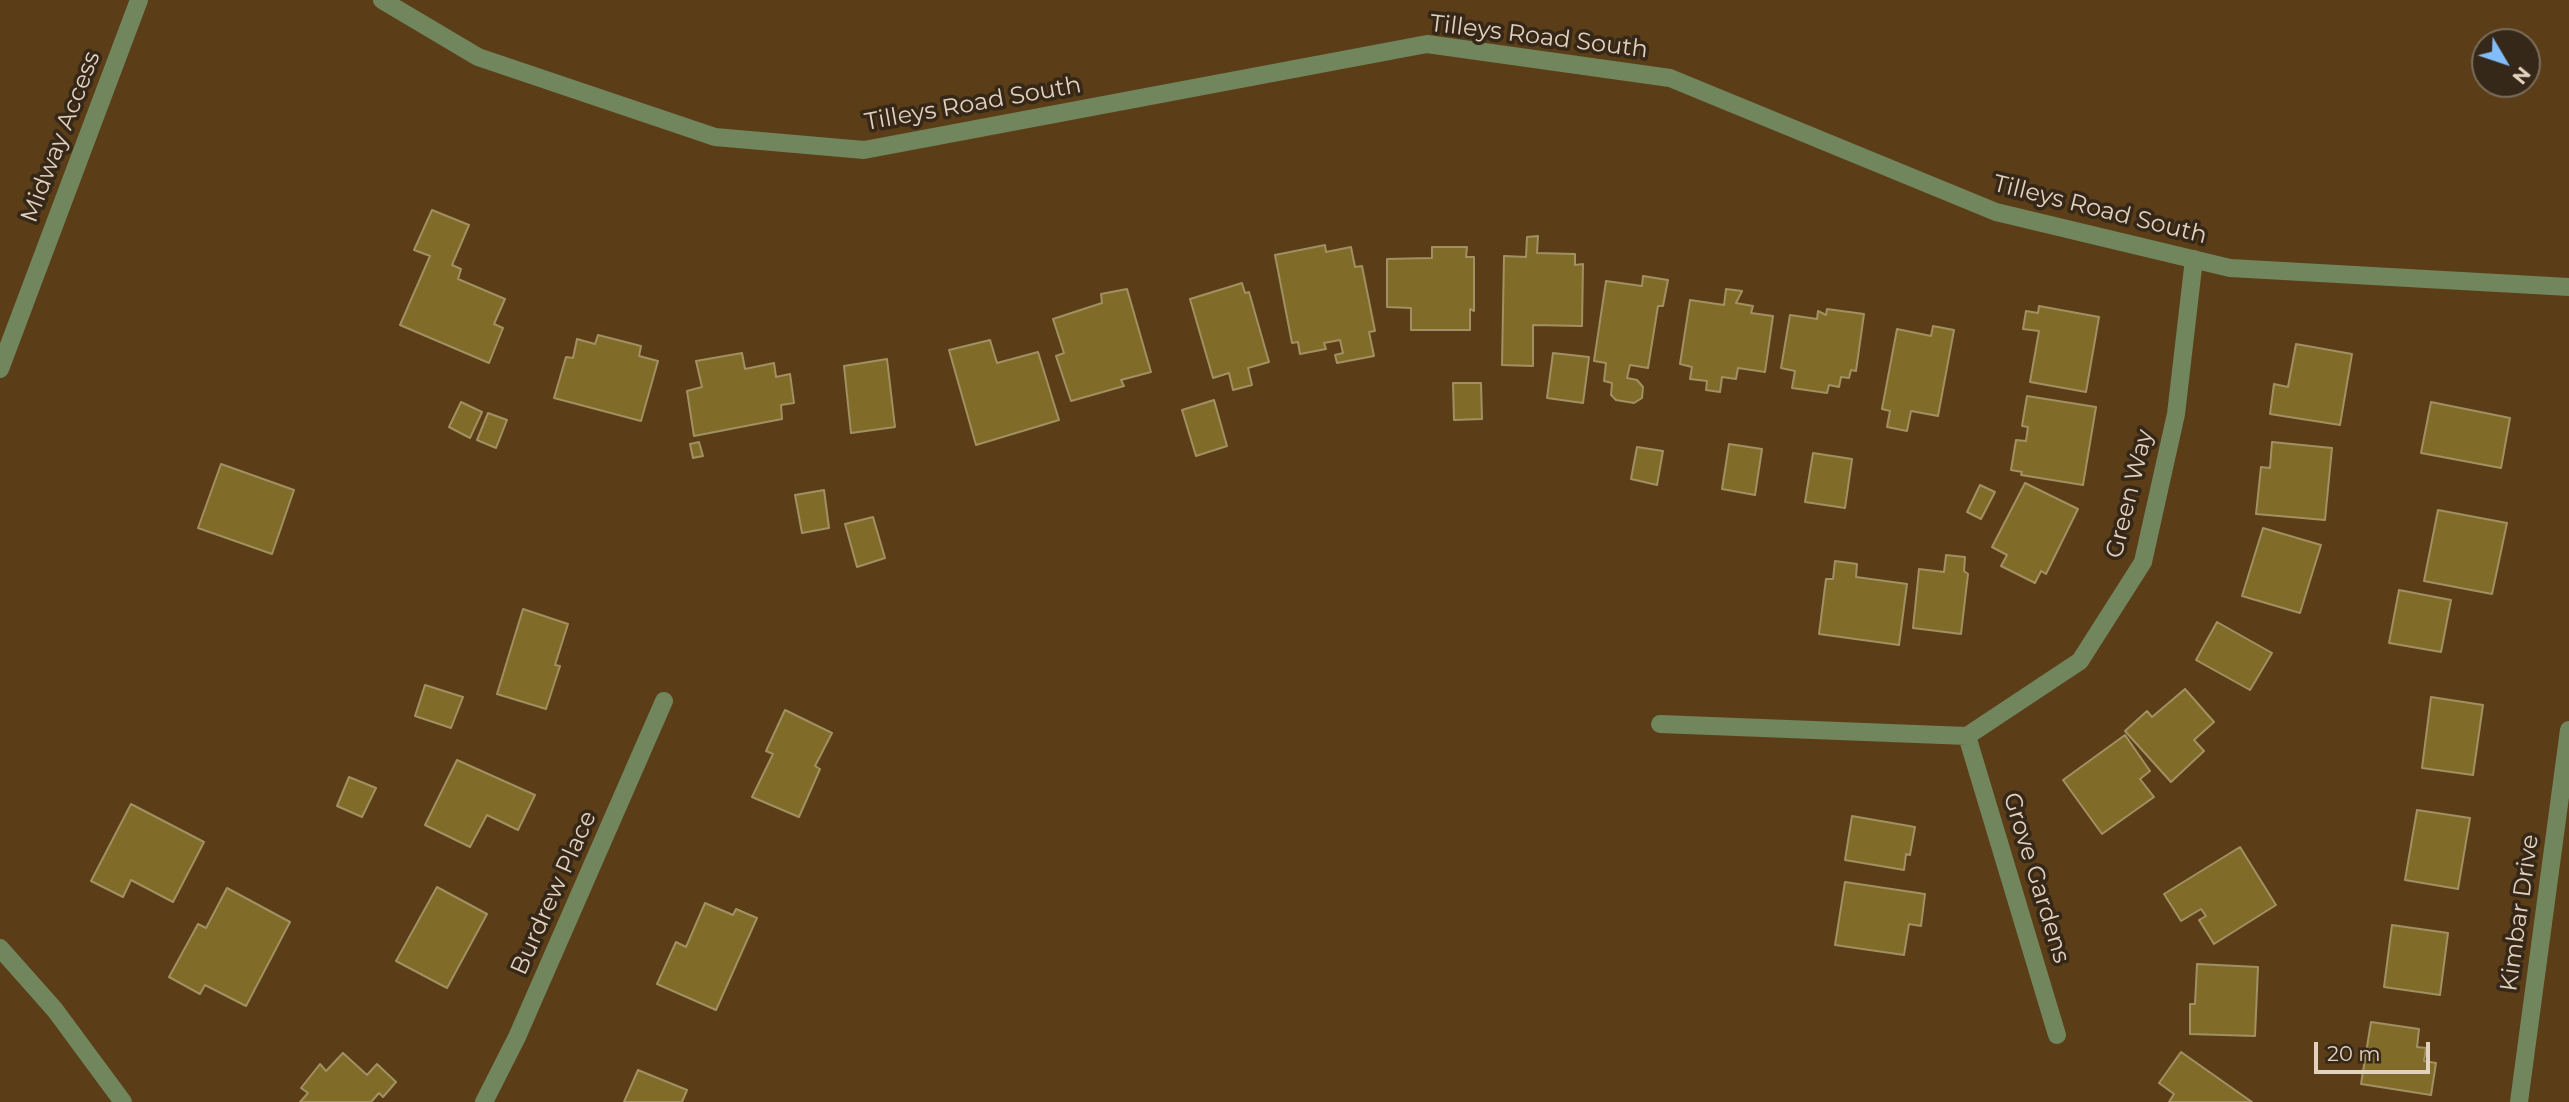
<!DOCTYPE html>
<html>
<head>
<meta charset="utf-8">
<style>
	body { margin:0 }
	#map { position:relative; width:2569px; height:1102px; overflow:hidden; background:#5b3e18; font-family:Montserrat,sans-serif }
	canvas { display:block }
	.north { position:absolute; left:2471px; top:28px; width:70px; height:70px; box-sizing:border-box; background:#352818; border:2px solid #7a6c5a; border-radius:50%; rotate:129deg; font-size:19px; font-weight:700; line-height:28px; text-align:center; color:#e2d1bd }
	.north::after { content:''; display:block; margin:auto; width:24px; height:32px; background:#81bdfa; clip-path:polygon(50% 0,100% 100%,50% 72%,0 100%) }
	.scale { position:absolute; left:2314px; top:1042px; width:116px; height:32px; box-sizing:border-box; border:4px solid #e2d1bd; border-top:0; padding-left:9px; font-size:21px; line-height:24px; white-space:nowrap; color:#e2d1bd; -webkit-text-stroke:5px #352818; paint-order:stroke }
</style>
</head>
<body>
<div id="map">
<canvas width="2569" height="1102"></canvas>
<div class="north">N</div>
<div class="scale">20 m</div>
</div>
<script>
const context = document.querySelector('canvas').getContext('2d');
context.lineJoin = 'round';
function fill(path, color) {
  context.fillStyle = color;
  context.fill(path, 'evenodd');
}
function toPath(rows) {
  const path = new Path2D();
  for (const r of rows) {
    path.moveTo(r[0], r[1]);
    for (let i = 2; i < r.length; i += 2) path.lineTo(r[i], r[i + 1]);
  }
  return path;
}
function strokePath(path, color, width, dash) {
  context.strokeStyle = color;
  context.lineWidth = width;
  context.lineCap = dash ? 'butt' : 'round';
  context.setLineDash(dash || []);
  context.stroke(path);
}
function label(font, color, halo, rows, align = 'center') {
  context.font = font + ' Montserrat,sans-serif';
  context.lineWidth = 7;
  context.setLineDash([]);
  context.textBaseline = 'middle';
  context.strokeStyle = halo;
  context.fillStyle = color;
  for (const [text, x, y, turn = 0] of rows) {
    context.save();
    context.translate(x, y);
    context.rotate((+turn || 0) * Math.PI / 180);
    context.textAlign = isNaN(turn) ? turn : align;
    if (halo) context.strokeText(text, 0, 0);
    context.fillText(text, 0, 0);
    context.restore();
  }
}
const building = toPath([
	[432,210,469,225,452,265,461,269,458,279,505,299,494,324,503,328,489,363,400,325,430,256,414,250,432,210],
	[1538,236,1537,253,1575,254,1575,265,1583,264,1582,326,1533,325,1533,366,1502,365,1504,256,1526,257,1527,237,1538,236],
	[1325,245,1326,252,1351,247,1355,267,1362,266,1375,331,1369,332,1374,356,1337,363,1335,355,1343,353,1340,340,1324,343,1326,349,1300,354,1298,342,1292,343,1275,255,1325,245],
	[1432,247,1467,247,1466,257,1474,257,1474,311,1470,309,1470,330,1411,330,1411,308,1387,307,1387,259,1432,258,1432,247],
	[1643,276,1668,280,1663,306,1658,306,1648,368,1630,365,1627,378,1637,380,1643,387,1642,398,1634,403,1616,400,1611,395,1612,383,1604,381,1606,363,1594,361,1606,281,1642,286,1643,276],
	[1242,283,1245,293,1249,292,1269,362,1248,368,1252,385,1233,390,1229,373,1213,378,1190,299,1242,283],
	[1127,289,1151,372,1121,380,1124,386,1071,401,1056,356,1064,353,1053,319,1102,303,1101,294,1127,289],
	[1726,289,1742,291,1736,303,1753,306,1751,313,1773,316,1765,372,1738,368,1736,379,1722,377,1720,392,1706,390,1707,381,1690,379,1692,367,1680,364,1690,300,1724,305,1726,289],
	[2039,306,2099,317,2086,392,2030,382,2039,331,2023,329,2026,311,2038,313,2039,306],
	[1827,309,1864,314,1856,371,1851,370,1849,378,1841,377,1839,387,1829,385,1827,393,1792,388,1795,371,1781,368,1790,315,1817,319,1818,311,1826,315,1827,309],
	[1933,326,1954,330,1938,416,1911,411,1907,431,1887,427,1890,411,1882,409,1897,329,1931,336,1933,326],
	[598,335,641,346,639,356,658,361,641,421,554,398,566,357,573,358,577,339,595,344,598,335],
	[990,340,997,363,1038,352,1059,420,976,445,949,350,990,340],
	[2296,344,2352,354,2340,425,2270,414,2274,384,2288,387,2296,344],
	[742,353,745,369,774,363,776,377,790,374,794,403,781,405,782,419,694,436,687,391,702,387,696,361,742,353],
	[1553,353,1589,357,1583,403,1547,398,1553,353],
	[887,359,895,427,851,433,844,366,887,359],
	[1453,383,1481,383,1482,419,1454,420,1453,383],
	[2027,396,2096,407,2083,485,2021,475,2022,472,2011,470,2016,440,2026,441,2028,427,2022,426,2027,396],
	[1214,400,1227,446,1196,456,1182,410,1214,400],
	[461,402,482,412,470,438,449,427,461,402],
	[2431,402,2510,418,2501,468,2421,453,2431,402],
	[488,413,507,420,496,448,477,440,488,413],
	[699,442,703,456,693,458,690,444,699,442],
	[2272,442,2332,448,2325,520,2256,514,2261,467,2270,468,2272,442],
	[1729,444,1762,449,1755,495,1722,489,1729,444],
	[1637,447,1663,451,1657,485,1631,479,1637,447],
	[1813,453,1852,459,1845,508,1805,502,1813,453],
	[221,464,294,490,272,554,198,528,221,464],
	[2025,483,2078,509,2046,574,2041,571,2035,583,2001,566,2007,555,1992,547,2025,483],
	[1980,485,1995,492,1981,519,1967,512,1980,485],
	[824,490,829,528,802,533,795,495,824,490],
	[2438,510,2507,523,2492,594,2424,581,2438,510],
	[873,517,885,558,857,567,845,524,873,517],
	[2263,528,2321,545,2300,613,2242,596,2263,528],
	[1946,555,1965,557,1964,571,1968,574,1961,634,1913,628,1919,569,1944,572,1946,555],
	[1835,561,1857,564,1856,577,1907,584,1899,645,1819,634,1826,579,1833,579,1835,561],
	[2399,590,2451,600,2441,652,2389,643,2399,590],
	[523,609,568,624,555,665,560,666,546,709,497,694,523,609],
	[2217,622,2272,653,2250,690,2196,660,2217,622],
	[425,685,463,697,451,728,415,716,425,685],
	[2185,689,2214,722,2194,740,2204,751,2171,782,2125,731,2147,711,2152,717,2185,689],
	[2431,697,2483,705,2473,775,2422,768,2431,697],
	[785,710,832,733,815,766,820,769,799,817,752,797,773,754,766,751,785,710],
	[2125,735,2150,771,2140,779,2154,797,2102,834,2063,780,2125,735],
	[457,760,535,795,518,830,487,815,470,847,425,825,457,760],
	[349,777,376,788,362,817,337,806,349,777],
	[131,804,204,842,173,902,131,880,123,897,91,881,131,804],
	[2417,810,2470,818,2458,889,2405,880,2417,810],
	[1852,816,1915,827,1910,855,1906,854,1904,870,1845,860,1852,816],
	[2240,847,2276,905,2214,944,2199,920,2206,916,2201,909,2181,921,2164,894,2240,847],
	[1845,882,1925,894,1921,926,1909,924,1904,955,1835,945,1845,882],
	[437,887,487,914,447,988,396,961,437,887],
	[227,888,290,922,246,1006,205,985,200,994,169,977,198,924,206,928,227,888],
	[705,903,733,915,736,909,757,918,716,1010,657,984,676,942,686,947,705,903],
	[2392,925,2448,933,2440,995,2384,987,2392,925],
	[2197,964,2258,967,2255,1036,2190,1034,2190,1004,2195,1004,2197,964],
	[2371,1022,2419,1029,2417,1047,2426,1048,2424,1061,2436,1063,2431,1095,2361,1084,2371,1022],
	[2181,1052,2252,1102,2169,1102,2174,1094,2159,1083,2181,1052],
	[343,1053,367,1075,377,1064,396,1082,383,1097,379,1093,371,1102,300,1102,308,1093,301,1088,320,1064,326,1071,343,1053],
	[638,1070,687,1090,682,1102,624,1102,638,1070]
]);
fill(building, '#816b28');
strokePath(building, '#a19062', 2);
strokePath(toPath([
	[382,0,478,57,715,137,864,150,1427,44,1670,78,1996,212,2230,268,2569,287],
	[0,369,139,0],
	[1660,724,1967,736,2080,661,2143,562,2176,414,2194,259],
	[1967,736,2057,1035],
	[0,948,55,1010,123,1102],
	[484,1102,517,1037,664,701],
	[2519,1102,2569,730]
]), '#71865c', 18);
label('24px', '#e2d1bd', '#352818', [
	["Tilleys Road South",1539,37,7],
	["Tilleys Road South",973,104,-10],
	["Midway Access",61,137,-69],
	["Tilleys Road South",2100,210,14],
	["Green Way",2130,494,-76],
	["Grove Gardens",2036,878,73],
	["Burdrew Place",554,893,-66],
	["Kimbar Drive",2520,913,-82]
]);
</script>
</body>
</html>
